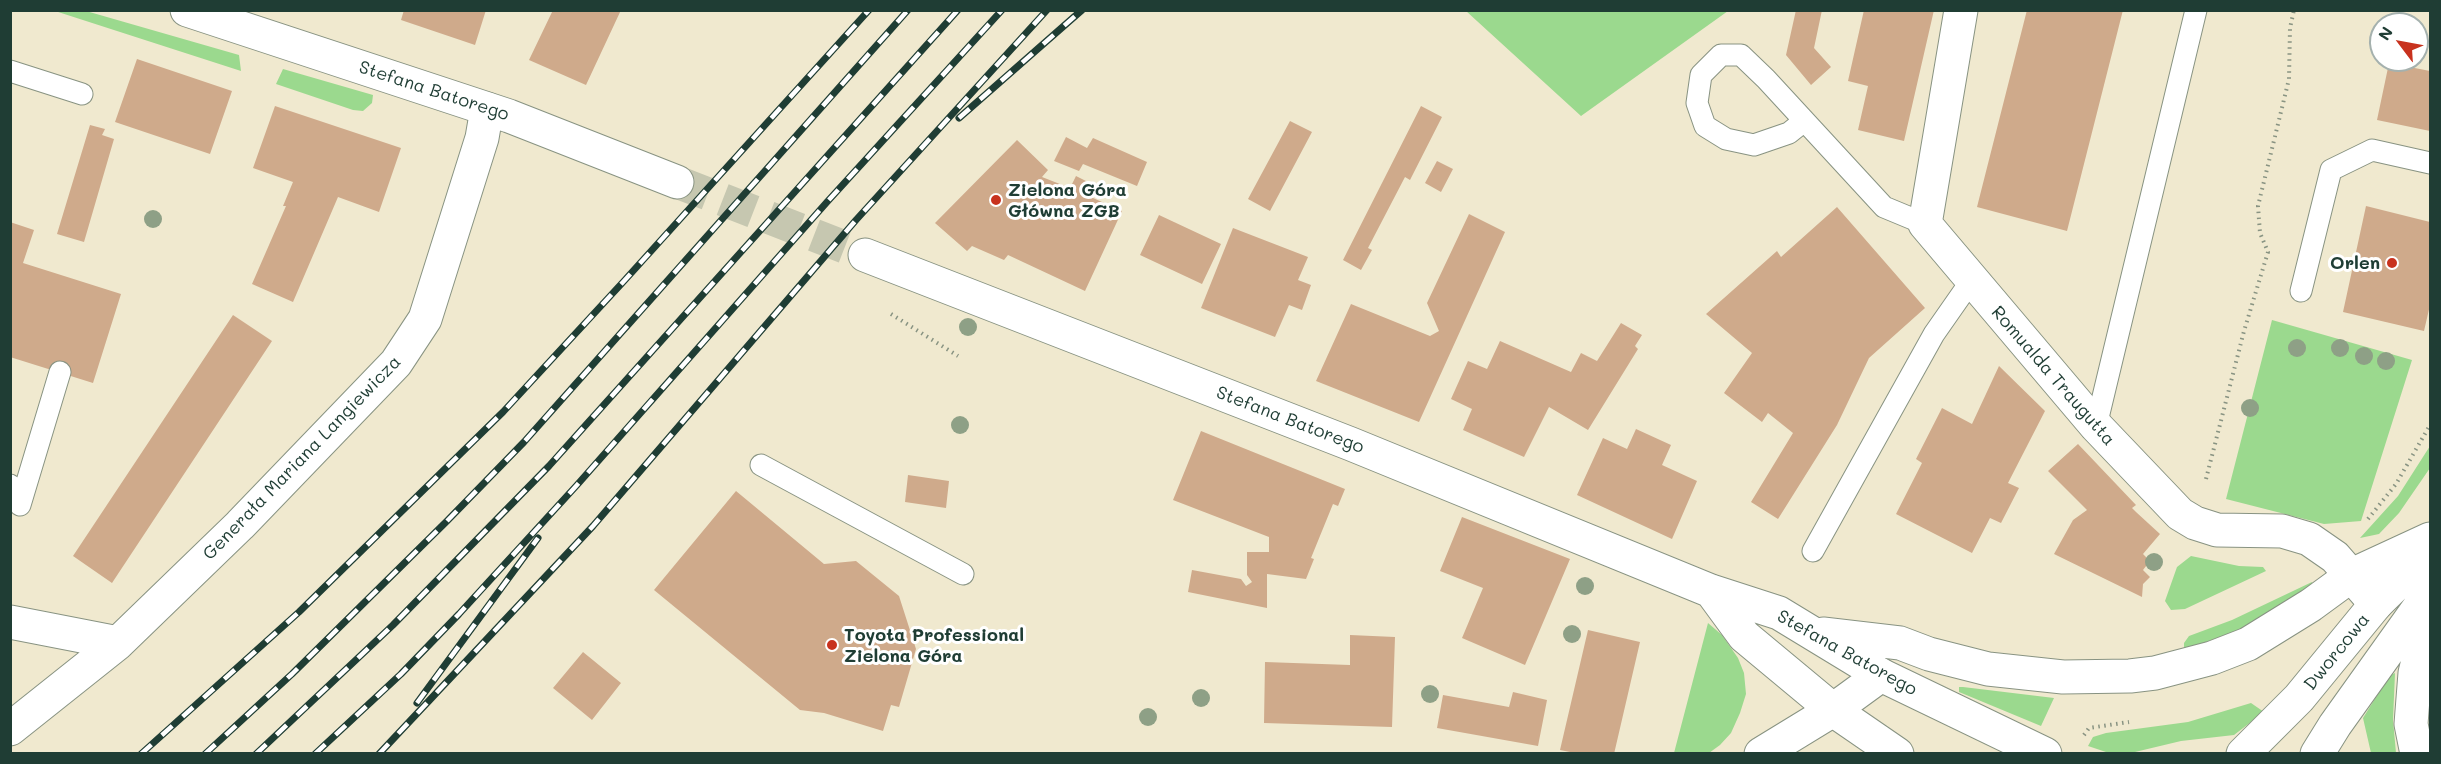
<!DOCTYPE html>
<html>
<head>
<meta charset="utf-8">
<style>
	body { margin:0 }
	#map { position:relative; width:2441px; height:764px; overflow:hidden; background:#f0e9cf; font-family:Mali,sans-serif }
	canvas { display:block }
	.frame { position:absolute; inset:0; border:12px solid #1f3d34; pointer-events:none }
	.north { position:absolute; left:2369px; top:12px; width:60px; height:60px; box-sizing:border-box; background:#fff; border:2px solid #a5b1ae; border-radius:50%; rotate:302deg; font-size:16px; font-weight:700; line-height:24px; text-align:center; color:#1f3d34 }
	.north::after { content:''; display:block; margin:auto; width:21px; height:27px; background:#c8321e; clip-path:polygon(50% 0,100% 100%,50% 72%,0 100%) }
</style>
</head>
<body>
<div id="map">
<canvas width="2441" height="764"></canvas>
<div class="frame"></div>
<div class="north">N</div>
</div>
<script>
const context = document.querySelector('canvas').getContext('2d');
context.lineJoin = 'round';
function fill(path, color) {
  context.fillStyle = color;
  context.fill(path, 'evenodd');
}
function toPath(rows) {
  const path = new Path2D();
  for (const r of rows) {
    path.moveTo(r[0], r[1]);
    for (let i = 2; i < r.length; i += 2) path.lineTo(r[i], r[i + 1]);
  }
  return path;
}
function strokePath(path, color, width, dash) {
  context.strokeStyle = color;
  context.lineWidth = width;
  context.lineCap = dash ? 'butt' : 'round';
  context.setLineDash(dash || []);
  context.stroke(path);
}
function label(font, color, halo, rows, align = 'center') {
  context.font = font + ' Mali,sans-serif';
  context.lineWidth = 6;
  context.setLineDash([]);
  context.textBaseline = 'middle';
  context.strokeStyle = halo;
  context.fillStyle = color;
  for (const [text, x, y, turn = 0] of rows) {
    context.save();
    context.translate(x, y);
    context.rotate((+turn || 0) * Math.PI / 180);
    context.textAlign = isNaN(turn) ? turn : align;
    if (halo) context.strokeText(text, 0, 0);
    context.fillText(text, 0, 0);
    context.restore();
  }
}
fill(toPath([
	[55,11,86,11,239,55,241,71],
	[1466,11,1728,11,1581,116],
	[283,69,373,95,372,103,363,111,353,110,276,84],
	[2272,320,2412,360,2361,521,2324,524,2226,499],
	[2430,446,2430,468,2399,513,2379,534,2360,538,2398,496],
	[2191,556,2239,566,2263,567,2266,571,2185,609,2171,610,2165,601,2177,567],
	[2312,582,2311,589,2247,627,2184,650,2184,643,2189,636,2232,620],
	[1708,623,1722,635,1738,658,1744,673,1746,694,1740,713,1731,733,1720,745,1709,753,1674,753],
	[2395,673,2393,720,2396,753,2371,753,2363,718,2389,676],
	[1959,687,1963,687,2054,698,2041,726,1959,692],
	[2251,703,2264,712,2234,735,2181,741,2135,752,2109,753,2088,746,2093,737,2106,733,2188,722]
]), '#9bd98e');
fill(toPath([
	[404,10,486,10,475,45,401,20],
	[553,10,621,10,586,85,529,60],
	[1796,10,1822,10,1814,48,1831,67,1811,85,1786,55],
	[1864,10,1934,10,1904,141,1858,130,1868,86,1848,81],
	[2027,10,2123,10,2067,231,1977,207],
	[137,59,232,91,210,154,115,122],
	[2389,63,2430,71,2430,131,2377,120],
	[275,106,401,148,379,212,338,197,293,302,252,284,286,206,283,206,293,182,253,168],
	[1421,106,1442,117,1410,180,1405,177,1368,248,1372,250,1361,270,1343,260],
	[1290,121,1312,132,1270,211,1248,199],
	[90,125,105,129,102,135,114,139,84,242,57,234],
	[1066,137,1087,148,1093,138,1147,162,1137,186,1083,164,1079,171,1054,161],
	[1017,140,1048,170,1042,177,1070,188,1076,176,1088,182,1082,193,1122,211,1085,291,1008,255,1004,260,972,246,967,251,935,223],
	[1437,161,1453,169,1441,192,1425,183],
	[2366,206,2430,222,2430,305,2424,331,2343,312],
	[1837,207,1925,308,1869,358,1837,425,1778,519,1751,502,1793,433,1768,413,1762,422,1724,393,1752,353,1706,314,1777,251,1781,257],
	[1469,214,1505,232,1419,422,1316,381,1351,304,1430,336,1439,331,1427,303],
	[1159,215,1221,244,1202,284,1140,255],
	[10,222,34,230,23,263,121,294,93,383,10,357],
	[1233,228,1308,257,1298,280,1311,285,1302,310,1289,305,1275,337,1201,308],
	[233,315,272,341,112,583,73,556],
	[1621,323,1642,335,1635,346,1638,349,1588,430,1549,407,1524,457,1463,430,1472,409,1451,399,1468,361,1487,369,1500,341,1571,372,1581,353,1597,361],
	[1999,366,2045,411,2008,483,2019,488,2001,523,1990,518,1972,553,1896,514,1922,463,1916,459,1942,408,1972,424],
	[1636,429,1671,445,1662,465,1697,481,1672,539,1577,495,1603,438,1627,449],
	[1201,431,1345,489,1338,506,1333,504,1311,558,1314,559,1306,579,1267,574,1267,608,1188,592,1192,570,1241,579,1246,586,1252,582,1247,575,1247,552,1269,552,1269,537,1173,500],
	[2078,444,2136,505,2132,508,2136,512,2160,534,2143,554,2150,561,2143,570,2150,577,2143,584,2142,597,2054,554,2073,520,2087,510,2048,471],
	[908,475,949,481,946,508,905,502],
	[736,491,824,564,856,561,899,596,916,649,899,707,891,705,883,731,824,713,800,710,654,590],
	[1462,517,1570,559,1525,665,1462,638,1483,588,1440,571],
	[1588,630,1640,642,1614,754,1580,754,1560,750],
	[1350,635,1395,637,1392,727,1264,723,1265,662,1350,665],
	[583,652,621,683,592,720,553,688],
	[1513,692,1547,700,1538,746,1437,728,1443,695,1509,707]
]), '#cfaa8b');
strokePath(toPath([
	[677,182,865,255]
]), '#c6c7b0', 33, [33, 16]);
const lane = toPath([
	[10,71,82,94],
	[1804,121,1789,133,1754,145,1726,139,1705,126,1697,103,1701,75,1721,55,1741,55,1766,79,1884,207,1925,224],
	[2301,291,2331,170,2372,150,2430,163],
	[2096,426,2196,10],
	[761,465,963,574],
	[10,485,20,505,60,372],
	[1813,551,1934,334,1971,281]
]);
const street = toPath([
	[1961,10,1925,224,2096,426,2180,514,2195,523,2217,530,2282,531,2309,539,2335,557,2376,604],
	[10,622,118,643],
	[10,729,118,643,240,525,396,363,425,319,482,138,487,109],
	[1761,754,1833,710,1881,675]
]);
const secondary = toPath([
	[187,10,509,116,677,182],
	[865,255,1351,444,1711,591,1779,613,1881,675,2045,754],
	[1711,591,1744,636,1833,710,1897,754],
	[1823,634,1900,643,1929,654,1988,669,2063,677,2130,676,2155,673,2212,658,2248,644,2311,605,2352,575,2430,539],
	[2243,754,2299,698,2376,604,2430,551],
	[2317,754,2335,725,2420,606,2430,582],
	[2417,754,2411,724,2415,673,2430,610]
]);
strokePath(lane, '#889382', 23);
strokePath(street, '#889382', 35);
strokePath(secondary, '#889382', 35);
strokePath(toPath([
	[891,314,958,356],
	[2206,479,2244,331,2268,252,2260,233,2258,206,2289,79,2290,28,2294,10],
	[2368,519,2396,484,2430,425],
	[2084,735,2089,728,2129,722]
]), '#889382', 4, [1.5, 4.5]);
strokePath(lane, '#fff', 21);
strokePath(street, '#fff', 33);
strokePath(secondary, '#fff', 33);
const rail = toPath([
	[959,118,1082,10],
	[417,703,538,538],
	[141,754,299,612,503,412,624,281,869,10],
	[205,754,292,674,447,521,524,442,908,10],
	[256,754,393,625,549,466,958,10],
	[315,754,401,674,459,614,577,485,827,202,1002,10],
	[379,754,593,526,856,220,1047,10]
]);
strokePath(rail, '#1f3d34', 7);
strokePath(rail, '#fff', 4.5, [14]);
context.fillStyle = '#8ea086';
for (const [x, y] of [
	[153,219],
	[968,327],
	[2297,348],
	[2340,348],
	[2364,356],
	[2386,361],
	[2250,408],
	[960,425],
	[2154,562],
	[1585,586],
	[1572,634],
	[1430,694],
	[1201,698],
	[1148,717]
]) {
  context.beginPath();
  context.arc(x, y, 9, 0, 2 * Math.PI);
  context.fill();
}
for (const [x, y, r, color] of [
	[996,200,6,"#c8321e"],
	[2392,263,6,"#c8321e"],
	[832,645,6,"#c8321e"]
]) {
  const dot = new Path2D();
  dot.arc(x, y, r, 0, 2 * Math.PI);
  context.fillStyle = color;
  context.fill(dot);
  strokePath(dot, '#fff', 2);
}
label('18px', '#1f3d34', '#fff', [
	["Stefana Batorego",434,91,18],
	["Romualda Traugutta",2053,376,49],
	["Stefana Batorego",1290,420,21],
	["Generała Mariana Langiewicza",302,458,-46],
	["Dworcowa",2337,652,-51],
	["Stefana Batorego",1847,653,29]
]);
label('bold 18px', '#1f3d34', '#fff', [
	["Zielona Góra",1008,190],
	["Główna ZGB",1008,211],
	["Orlen",2380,263,"right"],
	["Toyota Professional",844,635],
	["Zielona Góra",844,656]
], 'left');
</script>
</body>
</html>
